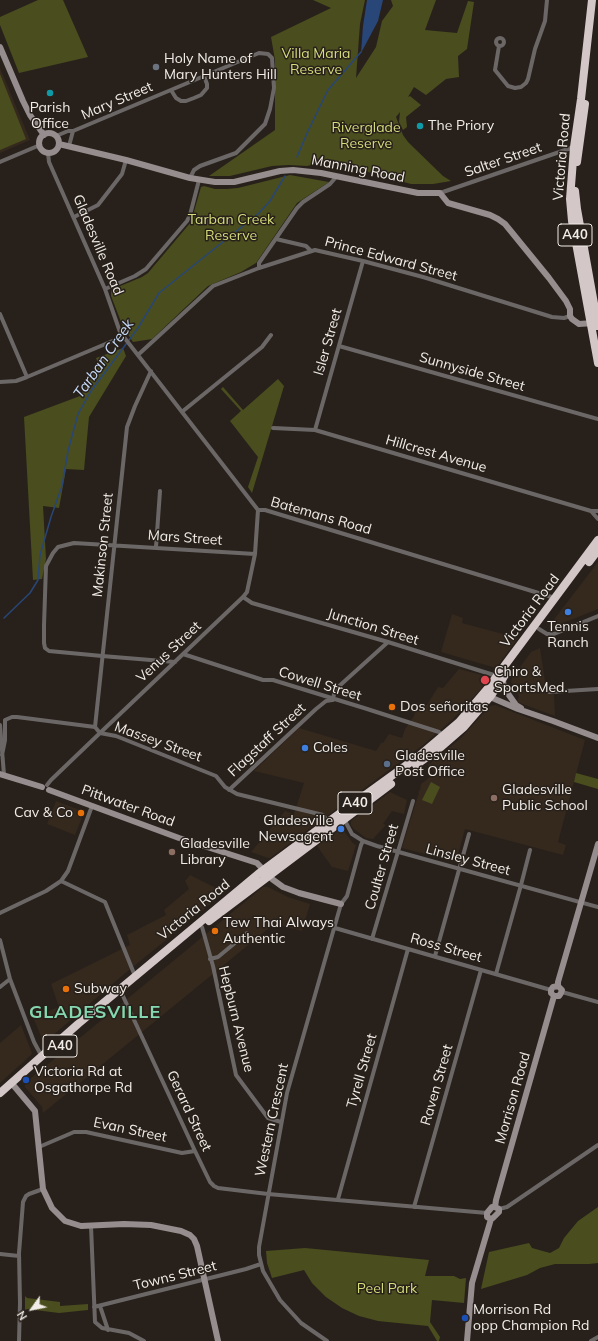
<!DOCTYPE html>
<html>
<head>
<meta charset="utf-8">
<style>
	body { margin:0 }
	#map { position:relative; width:598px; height:1341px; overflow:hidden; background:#28211b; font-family:Mulish,sans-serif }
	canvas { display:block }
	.north { position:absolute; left:12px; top:1289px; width:40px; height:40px; -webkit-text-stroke:3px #28211b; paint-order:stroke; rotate:237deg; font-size:11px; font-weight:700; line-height:16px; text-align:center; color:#f1ece7 }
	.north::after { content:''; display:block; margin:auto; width:14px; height:18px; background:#f1ece7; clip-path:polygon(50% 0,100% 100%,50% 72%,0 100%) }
</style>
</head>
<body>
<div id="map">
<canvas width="598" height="1341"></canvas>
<div class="north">N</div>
</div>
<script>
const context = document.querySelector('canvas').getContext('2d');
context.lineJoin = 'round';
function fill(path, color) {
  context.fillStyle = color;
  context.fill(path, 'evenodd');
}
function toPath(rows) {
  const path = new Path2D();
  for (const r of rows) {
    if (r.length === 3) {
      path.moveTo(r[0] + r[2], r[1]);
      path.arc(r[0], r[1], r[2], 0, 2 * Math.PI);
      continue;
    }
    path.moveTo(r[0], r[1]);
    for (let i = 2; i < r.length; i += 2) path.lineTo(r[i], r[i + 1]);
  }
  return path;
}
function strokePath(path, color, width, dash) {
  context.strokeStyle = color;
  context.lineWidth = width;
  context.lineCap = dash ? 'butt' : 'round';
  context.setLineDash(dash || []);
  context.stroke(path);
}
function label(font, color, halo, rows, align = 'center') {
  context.font = font + ' Mulish,sans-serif';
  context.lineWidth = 3;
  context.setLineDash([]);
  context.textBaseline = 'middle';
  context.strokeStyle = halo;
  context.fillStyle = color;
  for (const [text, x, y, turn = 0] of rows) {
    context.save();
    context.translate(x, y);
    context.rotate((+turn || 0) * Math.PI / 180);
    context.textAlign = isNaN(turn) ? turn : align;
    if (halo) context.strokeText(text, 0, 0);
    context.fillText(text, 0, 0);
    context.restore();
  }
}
fill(toPath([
	[0,68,30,140,0,153],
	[598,562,598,609,551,628,549,626],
	[452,614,463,618,462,623,518,638,496,668,441,652],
	[540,648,546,688,549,692,554,692,555,716,517,702,519,697,516,688,511,682,512,678,531,652],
	[459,669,489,677,481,689,452,720,423,745,270,858,268,858,251,852,285,811,294,814,304,783,254,771,299,728,376,751,381,743,383,743,389,734,402,738,405,729,414,716,417,704,419,703,427,705,438,687,443,688],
	[495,705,585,740,558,842,566,845,563,855,465,829,456,862,402,848,416,802,419,793,418,792,420,790,421,784,435,773,428,765,461,738,490,706],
	[390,792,407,800,404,814,392,811,383,824,386,825,373,839,366,838,354,829,351,825,351,821],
	[56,801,82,811,84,813,75,835,47,824],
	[340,830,343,830,353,843,356,845,348,871,332,867,317,846],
	[190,875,216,888,220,885,225,892,123,975,45,1042,43,1041,33,1017,59,1007,51,984,130,945,127,935,166,915,164,910,189,889,185,881],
	[263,887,268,887,288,897,310,904,302,931,274,924,43,1113,42,1107,25,1087,25,1083],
	[21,1025,32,1053,31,1055,0,1083,0,1043]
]), '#35291e');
fill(toPath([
	[38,0,63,0,88,57,19,73,0,25,0,17],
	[313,0,365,0,360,24,356,78,376,47,382,21,393,6,391,0,436,0,425,30,457,33,468,1,474,2,467,49,458,56,459,77,446,79,426,95,414,87,408,97,410,96,421,105,406,117,407,127,403,130,399,122,400,112,396,117,403,135,408,142,443,176,451,181,433,184,411,184,329,161,307,166,289,165,272,166,230,176,209,176,275,130,275,60,271,37,331,8],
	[0,74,26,139,0,150],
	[290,175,329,182,297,203,256,263,241,272,208,286,152,339,133,342,123,327,111,296,111,291,113,289,142,277,148,273,191,222,201,187,204,186,215,189,227,189,238,188],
	[123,348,126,356,89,417,84,470,66,469,59,508,43,506,46,559,42,579,33,580,24,417,80,396,99,366,96,358],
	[278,379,284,386,252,493,248,487,258,457,230,421,241,411,221,389,223,387,243,410],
	[576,773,598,779,598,789,574,782],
	[431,782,440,787,432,804,422,800],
	[598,1207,598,1263,589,1264,555,1264,540,1268,527,1275,481,1289,489,1252,529,1243,532,1248,550,1253,559,1248,564,1238,578,1221],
	[305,1248,429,1260,425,1276,454,1276,460,1279,466,1278,464,1303,432,1300,430,1322,440,1337,439,1341,437,1341,428,1326,378,1321,359,1316,342,1308,326,1297,312,1283,304,1270,272,1278,267,1263,266,1251],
	[25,1296,27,1298,60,1302,60,1306,88,1304,88,1310,59,1313,27,1309,25,1310]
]), '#4a4d1e');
fill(toPath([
	[367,0,383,0,378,21,361,53,363,26]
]), '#284678');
strokePath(toPath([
	[297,157,308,131,328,90,361,52],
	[4,618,30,593,38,580,40,555,51,517,62,486,68,451,78,414,91,391,138,328,159,293,259,213,270,201,285,176]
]), '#284678', 1.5);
strokePath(toPath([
	[500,42,4],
	[499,46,495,70,508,86,515,88,521,87,526,83,528,79,535,49,545,21,547,0],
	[171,90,176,98,181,101,186,101,194,98,201,95,207,88,207,84,204,76],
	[56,136,68,131,73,131,259,53,268,54,272,58,274,88,270,109,265,124,236,153,200,166,194,170,190,178],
	[69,146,73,131],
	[48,153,49,162,105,289,120,332,258,510],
	[0,162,40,145],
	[440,193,574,147],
	[74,217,98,205,122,174,126,160],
	[276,239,306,246,310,250],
	[259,268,259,263,297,208,303,202,330,184,337,176],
	[105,289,135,276,146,269,187,221,190,215,199,180],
	[0,314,27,377],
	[339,346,598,419],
	[139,354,213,286,259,268,315,250,363,261,423,277,552,317,564,318,570,316],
	[0,382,16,381,27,377,115,340,122,334],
	[183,411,262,347,271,335],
	[273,428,315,430,591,511,598,511],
	[315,430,363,261],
	[258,510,265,510,555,598],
	[591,511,598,519],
	[156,547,160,491],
	[243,597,252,603,388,642,497,676],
	[539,629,547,634,554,634,598,616],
	[183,654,263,680,273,680,364,708,439,732,444,736],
	[175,662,102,656,49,651,45,648,44,643,44,625,46,566,53,553,58,547,74,543,255,554],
	[549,692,598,689],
	[333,700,334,694,337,688,388,642],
	[0,725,4,775],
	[95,727,127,427,135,406,151,371],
	[2,755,5,740,5,720,12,717,17,717,95,727,100,733,116,736,216,776,225,787,237,794,323,815,328,822],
	[47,785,51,780,100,733,243,597,247,592,255,554,258,510],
	[229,790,316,709,326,701,332,700],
	[344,819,352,834,363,841,377,846,598,907],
	[61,881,105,902,135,976],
	[0,913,46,891,61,881,68,871,92,806],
	[202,927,213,966,236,1075,268,1118,281,1122],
	[335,928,551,990],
	[372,939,413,801],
	[0,940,10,979,34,1042,41,1055],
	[435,956,469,834],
	[210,959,218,957,247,933],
	[496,974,521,885,530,850],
	[0,987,10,979],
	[562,992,598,1002],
	[122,994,195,1151,210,1182,214,1186,218,1188,268,1194,487,1213],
	[39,1147,74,1132,86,1132,182,1153,195,1151],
	[338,1199,408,949],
	[414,1207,481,970],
	[499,1209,507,1207,598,1145],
	[91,1226,95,1322,102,1328,129,1333,144,1341],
	[0,1254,19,1256],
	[100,1306,108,1330],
	[94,1307,246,1269,261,1264],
	[19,1341,20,1303,19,1253,23,1202,26,1196,29,1194,43,1189],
	[327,1341,301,1323,280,1300,263,1271,259,1255,259,1247,287,1093,341,904,347,896,361,845,363,841],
	[591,1341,598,1337]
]), '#6c6767', 4);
strokePath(toPath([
	[0,47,23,101,30,115,44,135],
	[49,143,10],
	[59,144,126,160,190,178,215,182,234,182,280,171,293,170,321,173,418,193,440,193,448,203,490,215,498,219,505,224,549,278,566,301,570,309,570,316,572,319,579,324,594,323],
	[504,678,503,681,504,688,516,705,521,708],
	[488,695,490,697,518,709,553,721,598,738],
	[0,774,42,787],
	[49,790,179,838,257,863,272,879,283,887,299,893,341,904],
	[558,986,558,982,598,844],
	[554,996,559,996,561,993,562,990,558,986],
	[554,996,551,993,551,990,553,987,558,986],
	[14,1086,35,1111,43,1189,52,1208,65,1221,81,1226,124,1224,151,1225,181,1231,190,1235,194,1239,197,1246,218,1341],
	[495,1207,496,1200,554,996],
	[491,1219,487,1217,487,1213,492,1207,495,1207],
	[491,1219,493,1218,499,1212,499,1209,495,1207],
	[467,1341,472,1283,491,1219]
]), '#968d8e', 6);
strokePath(toPath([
	[592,0,581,99,574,147,570,199,572,221,598,363],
	[577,162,585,104],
	[575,191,577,209,598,326],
	[589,562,598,550],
	[416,765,441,747,464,727,490,697,507,672],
	[209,921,391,784],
	[0,1093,78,1024,258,874,328,822,419,756,459,722,488,688,598,540]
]), '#d4c7c8', 8);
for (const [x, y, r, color] of [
	[156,67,4,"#6b7280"],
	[50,93,4,"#0f9aa8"],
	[420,126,4,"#0f9aa8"],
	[568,612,4,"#3f7fe0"],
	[485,680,5,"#e0444e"],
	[392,707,4,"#e8710a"],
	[305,748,4,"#3f7fe0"],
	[387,764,4,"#5c6f8a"],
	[494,798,4,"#8d6e63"],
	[81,813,4,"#e8710a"],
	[341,829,4,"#3f7fe0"],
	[172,852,4,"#8d6e63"],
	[215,931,4,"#e8710a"],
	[66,989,4,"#e8710a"],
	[26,1080,4,"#1a4fb4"],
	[465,1318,4,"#1a4fb4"]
]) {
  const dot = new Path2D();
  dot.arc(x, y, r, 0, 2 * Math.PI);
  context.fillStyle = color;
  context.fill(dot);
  strokePath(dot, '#28211b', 1.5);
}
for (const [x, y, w] of [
	[575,235,34],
	[355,803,34],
	[60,1046,34]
]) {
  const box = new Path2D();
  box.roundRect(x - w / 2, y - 11, w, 22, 3);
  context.fillStyle = '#28211b';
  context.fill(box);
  strokePath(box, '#f1ece7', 1);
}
label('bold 13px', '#f1ece7', null, [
	["A40",575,235],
	["A40",355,803],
	["A40",60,1046]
]);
label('14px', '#d4dc7b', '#28211b', [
	["Villa Maria",316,54],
	["Reserve",316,70],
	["Riverglade",366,128],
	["Reserve",366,144],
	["Tarban Creek",231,220],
	["Reserve",231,236],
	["Peel Park",387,1289]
]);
label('14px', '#f1ece7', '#28211b', [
	["Holy Name of",164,59],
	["Mary Hunters Hill",164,75],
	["Parish",50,108,"center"],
	["Office",50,124,"center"],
	["The Priory",428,126],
	["Tennis",568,627,"center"],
	["Ranch",568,643,"center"],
	["Chiro &",494,672],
	["SportsMed.",494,688],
	["Dos señoritas",400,707],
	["Coles",313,748],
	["Gladesville",395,756],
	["Post Office",395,772],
	["Gladesville",502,790],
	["Public School",502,806],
	["Cav & Co",73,813,"right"],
	["Gladesville",333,821,"right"],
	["Newsagent",333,837,"right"],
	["Gladesville",180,844],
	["Library",180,860],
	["Tew Thai Always",223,923],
	["Authentic",223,939],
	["Subway",74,989],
	["Victoria Rd at",34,1072],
	["Osgathorpe Rd",34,1088],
	["Morrison Rd",473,1310],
	["opp Champion Rd",473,1326]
], 'left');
label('14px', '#f1ece7', '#28211b', [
	["Mary Street",117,101,-23],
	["Victoria Road",562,157,-85],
	["Salter Street",503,160,-19],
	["Manning Road",358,169,11],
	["Gladesville Road",98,245,67],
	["Prince Edward Street",391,259,15],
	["Isler Street",328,342,-74],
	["Sunnyside Street",472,372,16],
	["Hillcrest Avenue",436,454,16],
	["Batemans Road",321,516,16],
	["Mars Street",185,538,4],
	["Makinson Street",103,545,-84],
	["Victoria Road",530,611,-53],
	["Junction Street",373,627,17],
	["Venus Street",169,652,-43],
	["Cowell Street",320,684,17],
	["Flagstaff Street",267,740,-43],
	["Massey Street",158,742,20],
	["Pittwater Road",128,806,20],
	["Linsley Street",468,860,15],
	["Coulter Street",382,867,-74],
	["Victoria Road",194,910,-39],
	["Ross Street",446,948,16],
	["Hepburn Avenue",236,1019,76],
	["Tyrell Street",362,1071,-74],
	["Raven Street",437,1085,-74],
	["Morrison Road",513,1098,-74],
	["Gerard Street",189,1111,65],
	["Western Crescent",272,1120,-78],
	["Evan Street",130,1130,12],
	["Towns Street",175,1276,-14]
]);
label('italic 15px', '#c6dafa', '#28211b', [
	["Tarban Creek",104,359,-55]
]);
context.letterSpacing = '1px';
label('bold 18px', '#85d7af', '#28211b', [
	["GLADESVILLE",95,1013]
]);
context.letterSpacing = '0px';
</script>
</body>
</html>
